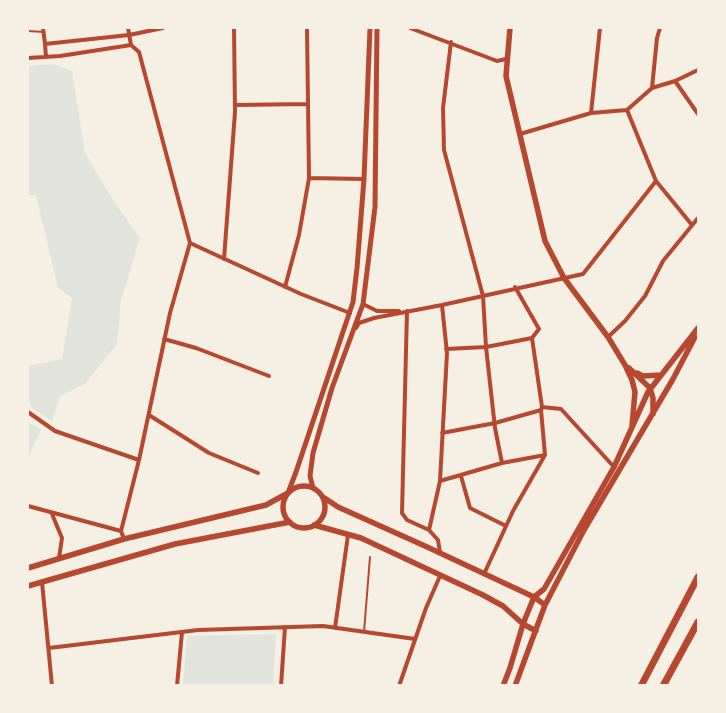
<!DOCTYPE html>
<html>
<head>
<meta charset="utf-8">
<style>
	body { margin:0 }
	#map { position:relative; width:726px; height:713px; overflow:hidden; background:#f6efe4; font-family:Arial,sans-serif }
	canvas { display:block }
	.frame { position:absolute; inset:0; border:29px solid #f6efe4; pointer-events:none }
</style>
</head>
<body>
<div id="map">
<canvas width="726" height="713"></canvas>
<div class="frame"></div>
</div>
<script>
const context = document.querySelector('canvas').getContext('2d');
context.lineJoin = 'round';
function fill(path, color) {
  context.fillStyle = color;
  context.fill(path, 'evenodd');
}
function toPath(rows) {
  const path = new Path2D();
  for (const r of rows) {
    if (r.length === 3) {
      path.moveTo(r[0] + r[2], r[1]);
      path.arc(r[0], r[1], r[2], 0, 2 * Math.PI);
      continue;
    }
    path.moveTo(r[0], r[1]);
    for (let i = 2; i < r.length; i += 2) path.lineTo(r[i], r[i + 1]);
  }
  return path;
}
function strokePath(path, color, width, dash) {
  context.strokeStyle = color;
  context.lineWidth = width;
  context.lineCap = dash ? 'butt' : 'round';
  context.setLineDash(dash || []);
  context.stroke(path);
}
fill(toPath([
	[54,64,72,71,85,153,113,200,140,238,121,300,117,344,85,384,60,396,52,421,32,408,28,401,28,366,62,359,72,298,58,288,36,195,28,195,28,66],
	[28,422,41,429,28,459],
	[276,634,273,685,183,685,187,636]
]), '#e2e4dc');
strokePath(toPath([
	[28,31,44,32],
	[364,632,370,557]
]), '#b5482f', 2);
strokePath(toPath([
	[43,28,45,44,129,35,163,28],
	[128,28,131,45,139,52,190,243],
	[410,28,497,61,506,59],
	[660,28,657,38,652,88,675,81,698,70],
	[451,42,443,108,444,150,483,296,486,347,495,428,502,463],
	[45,44,46,57],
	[28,58,60,56,131,45],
	[675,81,698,114],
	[235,105,308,104],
	[627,110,656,181,692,225],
	[591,113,600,28],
	[520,134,591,113,627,110,652,88],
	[309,178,364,179],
	[190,243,301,294,350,313],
	[224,259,235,112,234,28],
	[285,287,299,235,309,178,307,28],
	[515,287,539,329,532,338,542,407,561,409,614,467],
	[363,304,377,311,399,311],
	[407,311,402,513,407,520,429,530],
	[356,328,359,323,374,318,442,305,583,274,656,181],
	[608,337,625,321,645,296,663,261,698,218],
	[164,339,196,348,269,376],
	[446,349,486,347,532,338],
	[28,412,55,431,139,460],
	[149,415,209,453,258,473],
	[442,433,495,423,541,410],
	[461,476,470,508,506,526],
	[440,481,502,463,545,455,541,410,542,407],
	[28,506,121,531,124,539],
	[52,514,62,538,59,558],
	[121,531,139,460,170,313,190,243],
	[440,553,438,540,429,530,440,481,447,353,442,305],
	[484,574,513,511,545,455],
	[42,582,52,686],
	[335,628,348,535],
	[49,648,198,630,323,626,415,639],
	[177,686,182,632],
	[281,686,285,627],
	[399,686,426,608,440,576]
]), '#b5482f', 4);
strokePath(toPath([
	[313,488,310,476,313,453,332,388,363,304,375,207,377,28],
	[288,493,296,472,353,302,357,268,364,179,370,28]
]), '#b5482f', 5);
strokePath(toPath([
	[510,28,506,76,545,241,564,278,608,337,625,365,632,380,635,392,632,426],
	[629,368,650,388,653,398,653,414],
	[637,373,643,376,661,375],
	[304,507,21],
	[323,497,338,507,425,546,534,597,545,605],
	[314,525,361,538,483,595,503,606,523,624,536,631],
	[28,568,124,539,266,505,288,493],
	[28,586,175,544,290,522],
	[503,686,510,668,523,624,534,597,544,589,614,467,648,392,698,328],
	[515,686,545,605,584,530,673,379,695,337]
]), '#b5482f', 5.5);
strokePath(toPath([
	[641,686,698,577],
	[663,686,698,622]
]), '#b5482f', 7);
</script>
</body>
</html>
